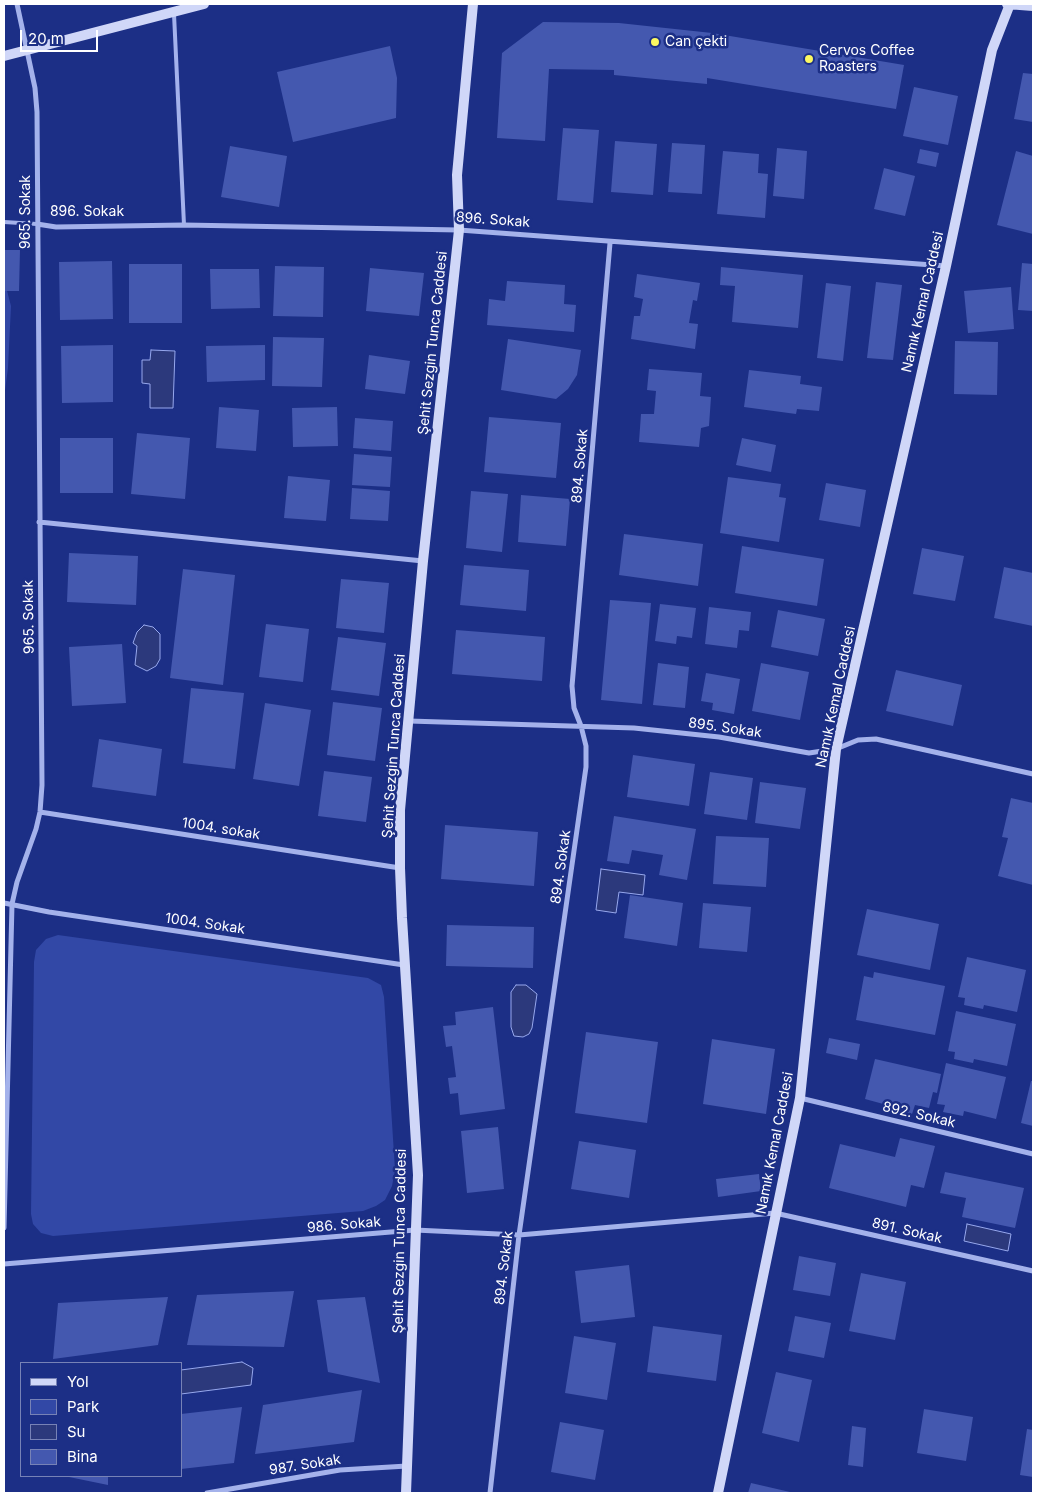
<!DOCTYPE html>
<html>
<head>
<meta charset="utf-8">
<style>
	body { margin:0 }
	#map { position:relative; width:1037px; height:1497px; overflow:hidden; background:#1c2f86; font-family:Inter,sans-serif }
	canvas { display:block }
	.frame { position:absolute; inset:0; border:5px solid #fff; pointer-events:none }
	.legend { position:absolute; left:20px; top:1362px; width:162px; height:115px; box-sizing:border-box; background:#1c2f86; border:1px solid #7782b6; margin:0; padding:6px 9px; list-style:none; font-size:15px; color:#fff }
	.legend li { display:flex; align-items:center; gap:10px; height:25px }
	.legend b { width:25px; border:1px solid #7782b6 }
	.scale { position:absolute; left:20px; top:30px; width:78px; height:22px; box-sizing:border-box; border:2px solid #fff; border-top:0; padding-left:6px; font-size:15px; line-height:18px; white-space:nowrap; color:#fff; -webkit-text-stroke:4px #1c2f86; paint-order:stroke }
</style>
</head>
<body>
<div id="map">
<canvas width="1037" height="1497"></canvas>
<div class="frame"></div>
<ul class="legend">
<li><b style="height:6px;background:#d0d7f8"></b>Yol</li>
<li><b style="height:14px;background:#3248a6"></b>Park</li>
<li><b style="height:14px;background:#2c397c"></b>Su</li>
<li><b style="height:14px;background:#4458af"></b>Bina</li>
</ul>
<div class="scale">20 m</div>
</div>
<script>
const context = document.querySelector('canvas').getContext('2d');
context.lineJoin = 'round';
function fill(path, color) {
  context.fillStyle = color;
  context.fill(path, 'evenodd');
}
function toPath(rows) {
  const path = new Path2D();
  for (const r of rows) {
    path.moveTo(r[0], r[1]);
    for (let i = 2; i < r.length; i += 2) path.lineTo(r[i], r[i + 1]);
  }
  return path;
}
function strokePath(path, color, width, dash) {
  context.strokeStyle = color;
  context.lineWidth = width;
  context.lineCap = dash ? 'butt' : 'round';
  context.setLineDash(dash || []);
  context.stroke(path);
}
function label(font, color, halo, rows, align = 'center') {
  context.font = font + ' Inter,sans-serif';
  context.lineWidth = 5;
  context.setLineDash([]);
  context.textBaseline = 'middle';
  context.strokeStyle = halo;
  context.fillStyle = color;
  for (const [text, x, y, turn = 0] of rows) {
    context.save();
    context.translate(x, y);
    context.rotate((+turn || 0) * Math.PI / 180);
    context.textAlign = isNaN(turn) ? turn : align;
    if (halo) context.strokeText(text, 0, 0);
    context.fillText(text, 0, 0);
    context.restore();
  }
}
fill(toPath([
	[6,287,11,306,8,368,4,398,4,288],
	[58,935,368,978,381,985,384,997,395,1170,392,1186,385,1200,376,1206,363,1211,53,1236,41,1233,33,1224,31,1214,34,962,36,950,46,939]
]), '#3248a6');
const water = toPath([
	[151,350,175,351,173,408,150,408,150,384,142,383,142,360,150,360,151,350],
	[144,625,153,627,160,634,160,659,156,666,147,671,135,665,137,646,133,643,137,632,144,625],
	[601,869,645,875,643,895,619,892,616,913,596,910,601,869],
	[516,985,526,985,537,994,532,1028,529,1034,523,1037,514,1036,511,1027,511,992,516,985],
	[967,1224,1011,1234,1008,1251,964,1241,967,1224],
	[242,1362,253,1368,251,1385,181,1394,181,1370,242,1362]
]);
fill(water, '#2c397c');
strokePath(water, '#97a8ed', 1);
fill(toPath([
	[543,22,619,23,712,33,904,65,896,109,707,78,707,84,614,75,614,70,549,69,545,141,497,138,502,53],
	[390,46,397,78,396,118,293,142,277,72],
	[1023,73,1033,74,1033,122,1014,119],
	[914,87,958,96,948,145,903,136],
	[563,128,599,130,593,203,557,200],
	[615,141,657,144,653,195,611,192],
	[672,143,705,145,702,194,668,192],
	[230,146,287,156,279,207,221,197],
	[777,148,807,151,804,199,773,196],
	[920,149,939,153,936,167,917,163],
	[723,151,759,154,758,173,768,174,765,218,717,214],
	[1016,151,1033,156,1033,234,997,225],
	[884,168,915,176,905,216,874,209],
	[4,250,20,250,19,291,4,291],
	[112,261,113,319,60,320,59,262],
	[1022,263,1033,264,1033,311,1018,310],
	[129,264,182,264,182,323,129,323],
	[275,266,324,267,323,317,273,316],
	[721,267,803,275,798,328,732,322,735,286,720,285],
	[370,268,424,273,419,316,366,311],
	[210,269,259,269,260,308,211,309],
	[637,274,700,283,697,301,693,300,689,323,698,324,695,349,631,339,634,316,640,316,643,299,634,297],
	[507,281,565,285,564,304,576,305,574,332,487,325,489,299,505,301],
	[876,282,902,285,893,360,867,358],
	[826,283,851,286,843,361,817,358],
	[1011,287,1014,329,968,333,964,291],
	[273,337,324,338,322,387,272,386],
	[508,339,581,350,577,375,568,389,556,399,501,390],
	[955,341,998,342,997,395,954,394],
	[113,345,113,402,62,403,61,346],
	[265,345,265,380,207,382,206,346],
	[369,355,410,361,405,394,365,389],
	[649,369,702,373,700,396,711,397,709,426,701,428,699,447,639,442,641,414,654,414,656,391,647,390],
	[749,370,801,376,800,384,822,387,819,411,797,409,796,414,744,407],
	[219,407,259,410,256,451,216,448],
	[337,407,338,446,293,447,292,408],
	[489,417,561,423,556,478,484,472],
	[355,418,393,421,391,451,353,448],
	[137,433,190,438,185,499,131,494],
	[60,438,113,438,113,493,60,493],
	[742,438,776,445,771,472,736,465],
	[354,454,392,457,390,487,352,485],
	[288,476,330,480,326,521,284,518],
	[728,477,781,484,779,497,786,498,779,542,720,533],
	[826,483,866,490,860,527,819,520],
	[352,488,390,491,388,521,350,519],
	[471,491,508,494,502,552,466,548],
	[521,495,570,499,566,546,518,542],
	[624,534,703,544,698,586,619,575],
	[742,546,824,559,817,606,735,593],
	[922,548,964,556,955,601,913,594],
	[69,553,138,556,136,605,67,602],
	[464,565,529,570,526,611,460,605],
	[1004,567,1033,573,1033,626,994,618],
	[183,569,235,575,223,685,170,678],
	[341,579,389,583,384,633,336,628],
	[610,600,651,603,642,704,601,700],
	[660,604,696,608,692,638,677,636,676,644,655,641],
	[709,607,751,612,749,631,739,630,737,648,705,644],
	[778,610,825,619,818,656,771,647],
	[266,624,309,629,303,682,259,677],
	[456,630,545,637,542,681,452,674],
	[338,637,386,643,379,696,331,690],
	[122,644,126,703,72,706,69,647],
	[658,663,689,667,685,708,653,705],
	[761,663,809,672,800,720,752,711],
	[896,670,962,685,953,726,886,711],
	[706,673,740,679,734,714,712,710,713,703,701,701],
	[191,688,244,693,235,769,183,763],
	[333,702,382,708,375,761,327,755],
	[265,703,311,710,299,786,253,779],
	[99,739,162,749,156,796,92,787],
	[633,755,695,764,689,806,627,797],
	[324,771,372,777,366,822,318,816],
	[710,772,753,778,747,820,704,814],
	[760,782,806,788,800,829,755,823],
	[1011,798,1033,803,1033,885,998,876,1008,838,1002,837],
	[614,816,696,829,687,880,659,875,663,855,632,850,629,864,607,861],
	[445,825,538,832,534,886,441,879],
	[716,836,769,838,766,887,713,884],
	[630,895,683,903,677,946,624,938],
	[703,903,751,907,747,952,699,948],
	[867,909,939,924,930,970,857,955],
	[447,925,534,927,533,968,446,966],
	[967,957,1026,970,1017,1012,984,1005,983,1009,964,1005,965,998,958,997],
	[874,972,945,986,935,1035,856,1020,864,976,873,978],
	[493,1007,505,1109,460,1115,458,1093,450,1094,448,1078,456,1077,452,1046,446,1047,443,1026,456,1025,455,1012],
	[956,1011,1016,1024,1007,1066,974,1059,973,1063,954,1059,955,1052,948,1051],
	[586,1032,658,1042,647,1123,575,1113],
	[829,1038,860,1044,857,1060,826,1053],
	[712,1039,775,1049,766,1114,703,1104],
	[875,1059,941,1074,937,1093,933,1092,929,1108,915,1105,912,1114,886,1108,887,1105,865,1099],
	[946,1063,1006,1077,996,1119,964,1111,963,1116,943,1112,945,1105,937,1104],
	[1031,1081,1033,1081,1033,1126,1021,1123],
	[498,1127,504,1189,467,1193,461,1131],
	[900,1138,935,1146,924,1188,911,1185,906,1207,829,1188,840,1144,895,1157],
	[579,1141,636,1150,629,1198,571,1189],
	[945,1172,1024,1188,1015,1228,962,1217,966,1198,940,1193],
	[759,1174,761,1191,718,1197,716,1179],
	[799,1256,836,1263,830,1296,793,1290],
	[629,1265,635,1317,581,1323,575,1271],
	[861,1273,906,1282,895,1340,849,1331],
	[294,1291,284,1347,187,1345,197,1295],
	[168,1297,158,1345,53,1359,58,1303],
	[365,1297,380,1383,328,1372,317,1300],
	[795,1316,831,1323,824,1358,788,1351],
	[653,1326,722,1335,716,1381,647,1372],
	[574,1336,616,1343,607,1400,565,1393],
	[776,1372,812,1380,799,1442,762,1433],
	[362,1390,354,1442,255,1454,263,1405],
	[242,1407,234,1463,181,1469,181,1414],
	[924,1409,973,1417,966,1461,917,1453],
	[560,1422,604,1430,595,1480,551,1472],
	[852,1426,866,1428,863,1467,848,1465],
	[1027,1429,1033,1430,1033,1477,1020,1475],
	[69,1476,108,1476,108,1485,69,1477],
	[751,1483,790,1492,790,1493,748,1493]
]), '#4458af');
strokePath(toPath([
	[174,14,184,225],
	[4,222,37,224]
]), '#a4b2eb', 4);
strokePath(toPath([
	[37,224,56,227,184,225,459,230,946,266],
	[39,522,423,561],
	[409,721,634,728,719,737,809,753,836,749,858,740,876,739,1033,774],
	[40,812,400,868],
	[4,903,49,912,404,965],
	[800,1098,1033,1154],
	[4,1228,12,904,17,882,36,829,40,812,42,785,37,112,35,88,17,4],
	[4,1264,415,1230,519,1235,775,1213,1033,1271],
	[207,1493,340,1470,407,1466],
	[490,1493,519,1235,586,767,586,746,581,726,574,708,572,686,610,243]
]), '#a4b2eb', 5);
strokePath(toPath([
	[1007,4,1033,6],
	[4,56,204,4],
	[406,1493,418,1175,402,918,400,868,400,810,423,561,459,230,457,175,473,4],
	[718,1493,800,1098,836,749,946,266,992,50,1010,4]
]), '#d0d7f8', 10);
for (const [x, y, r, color] of [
	[655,42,5,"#fcf861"],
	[809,59,5,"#fcf861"]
]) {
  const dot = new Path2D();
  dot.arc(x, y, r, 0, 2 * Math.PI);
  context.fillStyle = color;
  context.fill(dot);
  strokePath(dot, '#1c2f86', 2);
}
label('14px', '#fff', '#1c2f86', [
	["Can çekti",665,42],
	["Cervos Coffee",819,51],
	["Roasters",819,67]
], 'left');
label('14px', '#fff', '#1c2f86', [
	["965. Sokak",26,212,-90],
	["896. Sokak",87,212],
	["896. Sokak",493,220,4],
	["Namık Kemal Caddesi",923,302,-77],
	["Şehit Sezgin Tunca Caddesi",433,343,-84],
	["894. Sokak",580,466,-85],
	["965. Sokak",29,617,-91],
	["Namık Kemal Caddesi",836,697,-78],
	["895. Sokak",725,728,8],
	["Şehit Sezgin Tunca Caddesi",394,746,-86],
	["1004. sokak",221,829,9],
	["894. Sokak",561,867,-82],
	["1004. Sokak",205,924,8],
	["892. Sokak",919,1115,13],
	["Namık Kemal Caddesi",775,1143,-79],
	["986. Sokak",344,1225,-5],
	["891. Sokak",907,1231,13],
	["Şehit Sezgin Tunca Caddesi",400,1241,-89],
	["894. Sokak",504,1268,-83],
	["987. Sokak",305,1465,-9]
]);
</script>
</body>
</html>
